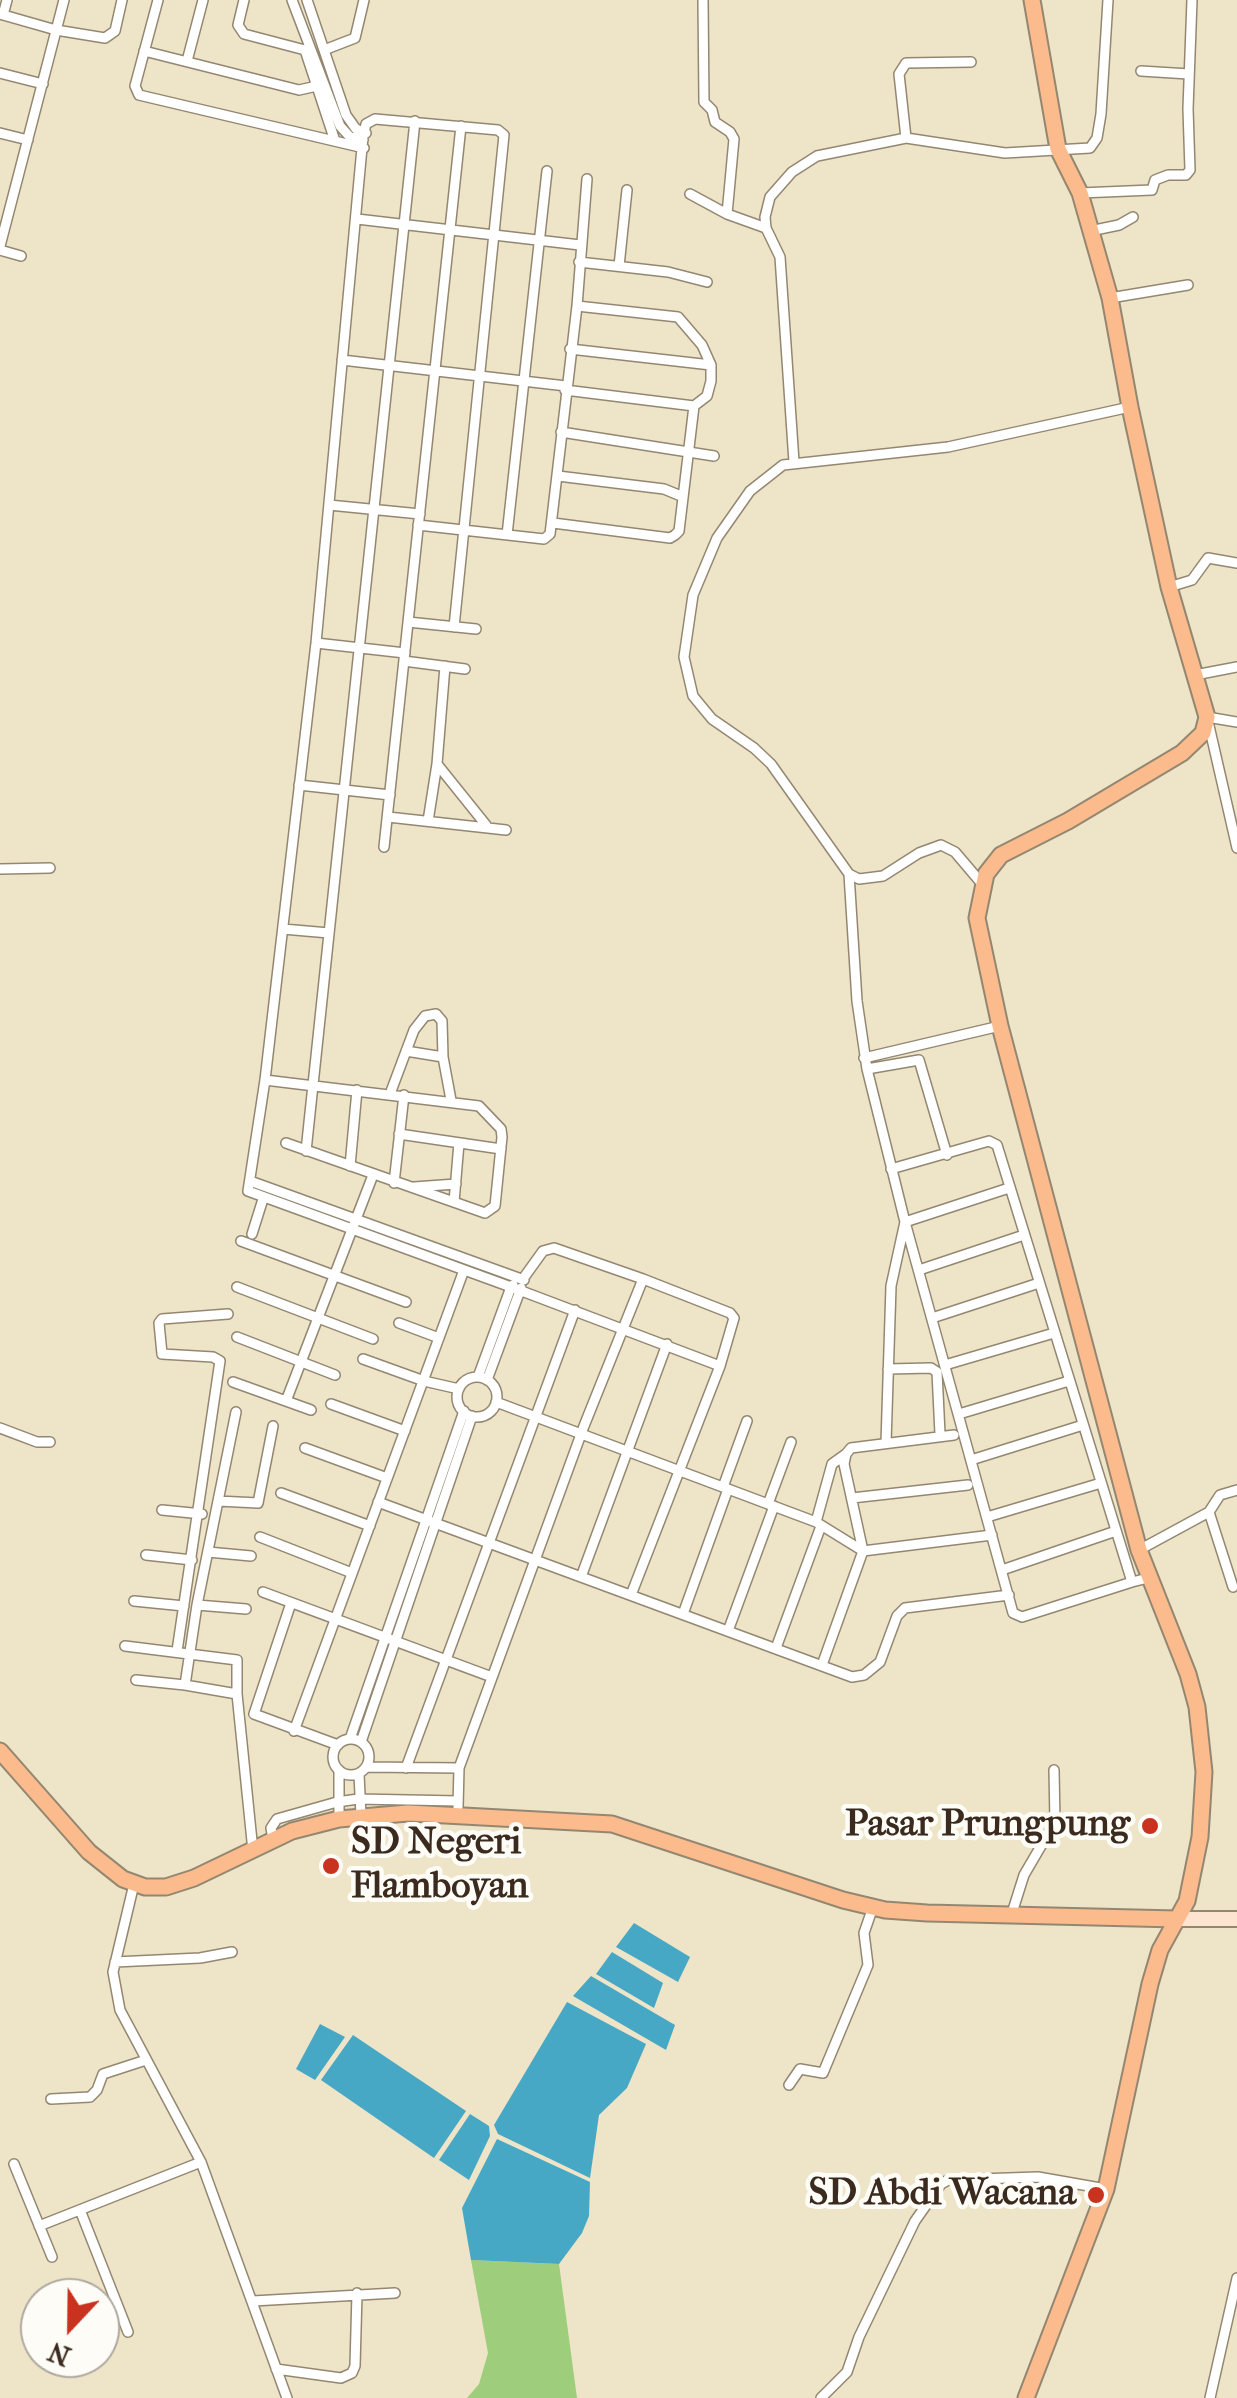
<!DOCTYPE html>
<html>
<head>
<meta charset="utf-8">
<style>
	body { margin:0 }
	#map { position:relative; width:1237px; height:2398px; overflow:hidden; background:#eee4c7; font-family:"IM FELL French Canon",serif }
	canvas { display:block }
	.north { position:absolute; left:20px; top:2278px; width:100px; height:100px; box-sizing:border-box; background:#fdfcf7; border:2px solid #afa8a0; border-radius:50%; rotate:202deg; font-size:28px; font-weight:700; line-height:40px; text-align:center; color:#3b2a1e }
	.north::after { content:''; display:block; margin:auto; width:35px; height:45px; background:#c8321e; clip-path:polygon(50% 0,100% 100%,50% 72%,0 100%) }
</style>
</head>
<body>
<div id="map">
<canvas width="1237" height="2398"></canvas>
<div class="north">N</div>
</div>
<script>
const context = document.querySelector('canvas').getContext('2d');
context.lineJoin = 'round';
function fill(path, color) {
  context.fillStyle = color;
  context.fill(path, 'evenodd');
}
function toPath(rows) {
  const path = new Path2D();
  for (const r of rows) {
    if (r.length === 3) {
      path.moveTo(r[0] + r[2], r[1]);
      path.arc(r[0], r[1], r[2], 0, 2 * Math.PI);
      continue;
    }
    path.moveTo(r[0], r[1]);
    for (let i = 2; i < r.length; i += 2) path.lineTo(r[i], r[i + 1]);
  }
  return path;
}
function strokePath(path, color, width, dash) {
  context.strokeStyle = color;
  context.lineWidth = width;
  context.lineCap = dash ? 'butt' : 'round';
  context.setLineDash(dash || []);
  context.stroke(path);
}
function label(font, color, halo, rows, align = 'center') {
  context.font = font + ' "IM FELL French Canon",serif';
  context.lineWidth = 9;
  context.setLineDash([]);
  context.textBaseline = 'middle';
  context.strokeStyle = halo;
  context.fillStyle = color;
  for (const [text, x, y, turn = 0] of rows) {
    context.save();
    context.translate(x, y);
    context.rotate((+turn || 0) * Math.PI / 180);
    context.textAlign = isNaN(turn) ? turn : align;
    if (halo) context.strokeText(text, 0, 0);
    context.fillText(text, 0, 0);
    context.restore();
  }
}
fill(toPath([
	[471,2260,559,2264,577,2398,467,2398,479,2384,488,2353]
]), '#9ece7c');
fill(toPath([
	[634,1923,690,1957,678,1982,616,1947],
	[612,1952,663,1983,654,2008,596,1974],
	[591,1976,675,2025,666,2050,573,1996],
	[567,2002,646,2044,627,2088,599,2115,590,2178,498,2134,494,2125],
	[320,2024,345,2037,315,2080,296,2069],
	[353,2035,466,2111,434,2158,321,2080],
	[470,2114,489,2126,490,2136,469,2180,439,2160],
	[497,2139,590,2182,589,2216,582,2233,559,2264,471,2260,462,2208]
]), '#47a8c6');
const minor = toPath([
	[158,0,135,86,139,95,364,148],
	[244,0,238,25,244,34,305,50,335,141],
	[292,0,340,126,350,137,363,140],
	[307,0,346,115,356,129,366,133],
	[703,0,704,102,712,110,715,122,730,132,734,139,727,214],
	[0,14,56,30,105,38,115,31,122,0],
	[3,15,7,0],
	[324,50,355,38,364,0],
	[144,51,299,90,317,86],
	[187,61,203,0],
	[1141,71,1189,74],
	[0,73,43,84],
	[0,133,28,140],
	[906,138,899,74,906,63,971,62],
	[1080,193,1152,190,1155,180,1168,175,1186,175,1190,170,1188,109,1192,0],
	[690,194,727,214,766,228],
	[357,219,580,245],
	[1090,231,1119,225,1133,217],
	[0,246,64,0],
	[0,250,21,256],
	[579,262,668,272,707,282],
	[619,266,627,190],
	[1110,298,1188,285],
	[570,349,711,365],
	[342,360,566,386],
	[565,390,694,406],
	[561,432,714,456],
	[794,462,780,257,766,228,765,217,770,197,792,172,817,156,906,138,1005,153,1090,148,1097,138,1101,114,1108,0],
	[558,476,664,489,681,496],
	[329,505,420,514],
	[553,523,670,538,675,535,679,531,694,406,707,396,711,381,711,365,702,345,678,317,577,306],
	[418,525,544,539,550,534,577,306,587,179],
	[507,535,547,171],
	[1169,587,1192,580,1208,558,1237,563],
	[408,622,476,629],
	[454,627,504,135,498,130,375,119,366,124,363,137,316,643,265,1080,248,1191,511,1287,478,1377],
	[316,643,405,653],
	[404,661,465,669],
	[1195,675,1237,667],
	[1237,722,1207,717,1237,848],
	[437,764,486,825],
	[299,785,390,795],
	[388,817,506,830],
	[428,821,437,764,445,666],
	[384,847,461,126],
	[0,869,50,868],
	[849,874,857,1001,867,1069],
	[983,885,955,852,941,845,919,853,883,876,859,879,849,874,771,764,754,748,712,719,693,696,684,657,693,595,717,538,750,491,783,465,948,447,1130,407],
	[283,929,329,933],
	[406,1051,443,1057],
	[864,1058,1000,1026],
	[265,1080,479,1106,501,1129,502,1137,495,1206,485,1213,286,1143],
	[390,1094,414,1030,425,1016,436,1014,442,1021,443,1057,451,1100],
	[399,1134,501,1149],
	[306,1151,415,121],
	[947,1155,919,1060,867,1069,905,1222,1013,1613,1022,1617,1132,1582],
	[350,1166,357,1090],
	[891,1169,989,1141,997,1145,1132,1582,1148,1578],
	[250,1181,524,1280],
	[394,1183,404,1095],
	[414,1187,456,1184],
	[454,1202,459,1143],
	[252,1234,263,1199],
	[241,1241,406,1302],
	[919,1270,1024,1235],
	[525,1276,543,1251,554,1248,643,1279,730,1313,734,1318,720,1366,631,1595],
	[513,1285,511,1287,720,1366],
	[237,1287,373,1339],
	[932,1318,1039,1283],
	[399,1323,439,1338],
	[237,1337,335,1375],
	[363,1359,424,1381,459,1389],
	[945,1365,1054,1333],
	[888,1369,931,1368,937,1372,940,1434],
	[477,1397,20],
	[487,1380,521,1288],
	[233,1382,311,1410],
	[286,1401,373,1175],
	[496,1402,816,1522,863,1551,992,1535],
	[331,1404,405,1431],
	[236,1412,197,1605,185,1685,237,1694,253,1851],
	[959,1414,1069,1381],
	[0,1428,37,1442,50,1442],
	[886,1443,891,1286,905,1222,1009,1188],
	[305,1448,387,1478],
	[971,1460,1083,1425],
	[723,1487,747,1421],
	[281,1493,370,1526],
	[852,1498,968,1485],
	[218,1501,258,1503,273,1426],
	[378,1502,852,1677,864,1675,880,1662,897,1616,905,1608,1009,1595],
	[768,1504,791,1442],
	[162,1510,202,1514],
	[1209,1512,1233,1587],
	[987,1517,1101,1483],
	[816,1522,832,1464,846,1454],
	[260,1537,352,1573],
	[1139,1550,1209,1512,1220,1495,1237,1490],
	[208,1552,251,1556],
	[146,1555,192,1560],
	[1002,1570,1116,1531],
	[581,1577,667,1344],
	[263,1592,492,1677],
	[134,1601,184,1606],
	[291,1603,254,1714,338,1745],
	[197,1605,246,1609],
	[683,1614,728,1489],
	[728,1631,774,1506],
	[125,1646,237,1660,237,1694],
	[776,1648,821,1526],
	[177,1651,220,1361,213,1357,162,1354,159,1323,162,1319,228,1314],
	[822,1665,863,1551,844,1464,846,1454,851,1448,954,1435],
	[136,1680,185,1685],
	[294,1731,464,1270],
	[350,1739,464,1411],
	[351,1757,18],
	[361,1742,472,1416],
	[366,1767,459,1768,584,1426,643,1279],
	[406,1768,575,1310],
	[339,1770,339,1819],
	[359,1774,361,1816],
	[458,1807,459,1768],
	[273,1839,271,1828,277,1819,337,1802,358,1799,458,1801],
	[134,1884,113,1972,120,2010,201,2162,287,2398],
	[1012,1913,1024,1875,1055,1822,1054,1770],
	[115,1962,200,1958,232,1952],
	[789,2085,800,2069,823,2073,868,1965,864,1933,873,1907],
	[51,2099,90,2097,97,2090,103,2074,146,2060],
	[14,2164,52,2257],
	[80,2210,128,2332],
	[39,2226,201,2162],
	[253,2301,395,2293],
	[276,2369,341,2378,352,2373,355,2366,357,2293],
	[821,2398,847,2372,859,2337,915,2221,941,2184,948,2180,1038,2177,1106,2189],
	[1210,2398,1237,2278]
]);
const secondary = toPath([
	[1177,1919,1237,1919]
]);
const primary = toPath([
	[0,1751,89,1852,123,1879,145,1887,166,1887,194,1878,292,1831,339,1819,408,1813,612,1824,843,1900,885,1910,927,1913,1177,1919],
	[1026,2398,1106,2189,1150,1984,1160,1950,1187,1901,1200,1837,1204,1772,1197,1707,1188,1674,1139,1550,1000,1026,977,918,986,874,1001,855,1068,821,1182,753,1203,733,1207,717,1169,587,1130,407,1110,298,1080,193,1058,149,1032,0]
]);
strokePath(minor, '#948772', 12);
strokePath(secondary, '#948772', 18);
strokePath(primary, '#948772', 19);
strokePath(minor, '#fff', 9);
strokePath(secondary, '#fde4d1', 14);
strokePath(primary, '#fbbb8c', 15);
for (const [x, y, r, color] of [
	[1150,1826,10,"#c8321e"],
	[331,1866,10,"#c8321e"],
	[1096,2195,10,"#c8321e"]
]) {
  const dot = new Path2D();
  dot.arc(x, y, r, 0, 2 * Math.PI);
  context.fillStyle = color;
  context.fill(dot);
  strokePath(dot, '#fdfcf7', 4);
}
label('bold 38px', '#3b2a1e', '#fdfcf7', [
	["Pasar Prungpung",1130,1826],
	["SD Negeri",351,1844,"left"],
	["Flamboyan",351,1888,"left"],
	["SD Abdi Wacana",1076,2195]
], 'right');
</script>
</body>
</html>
